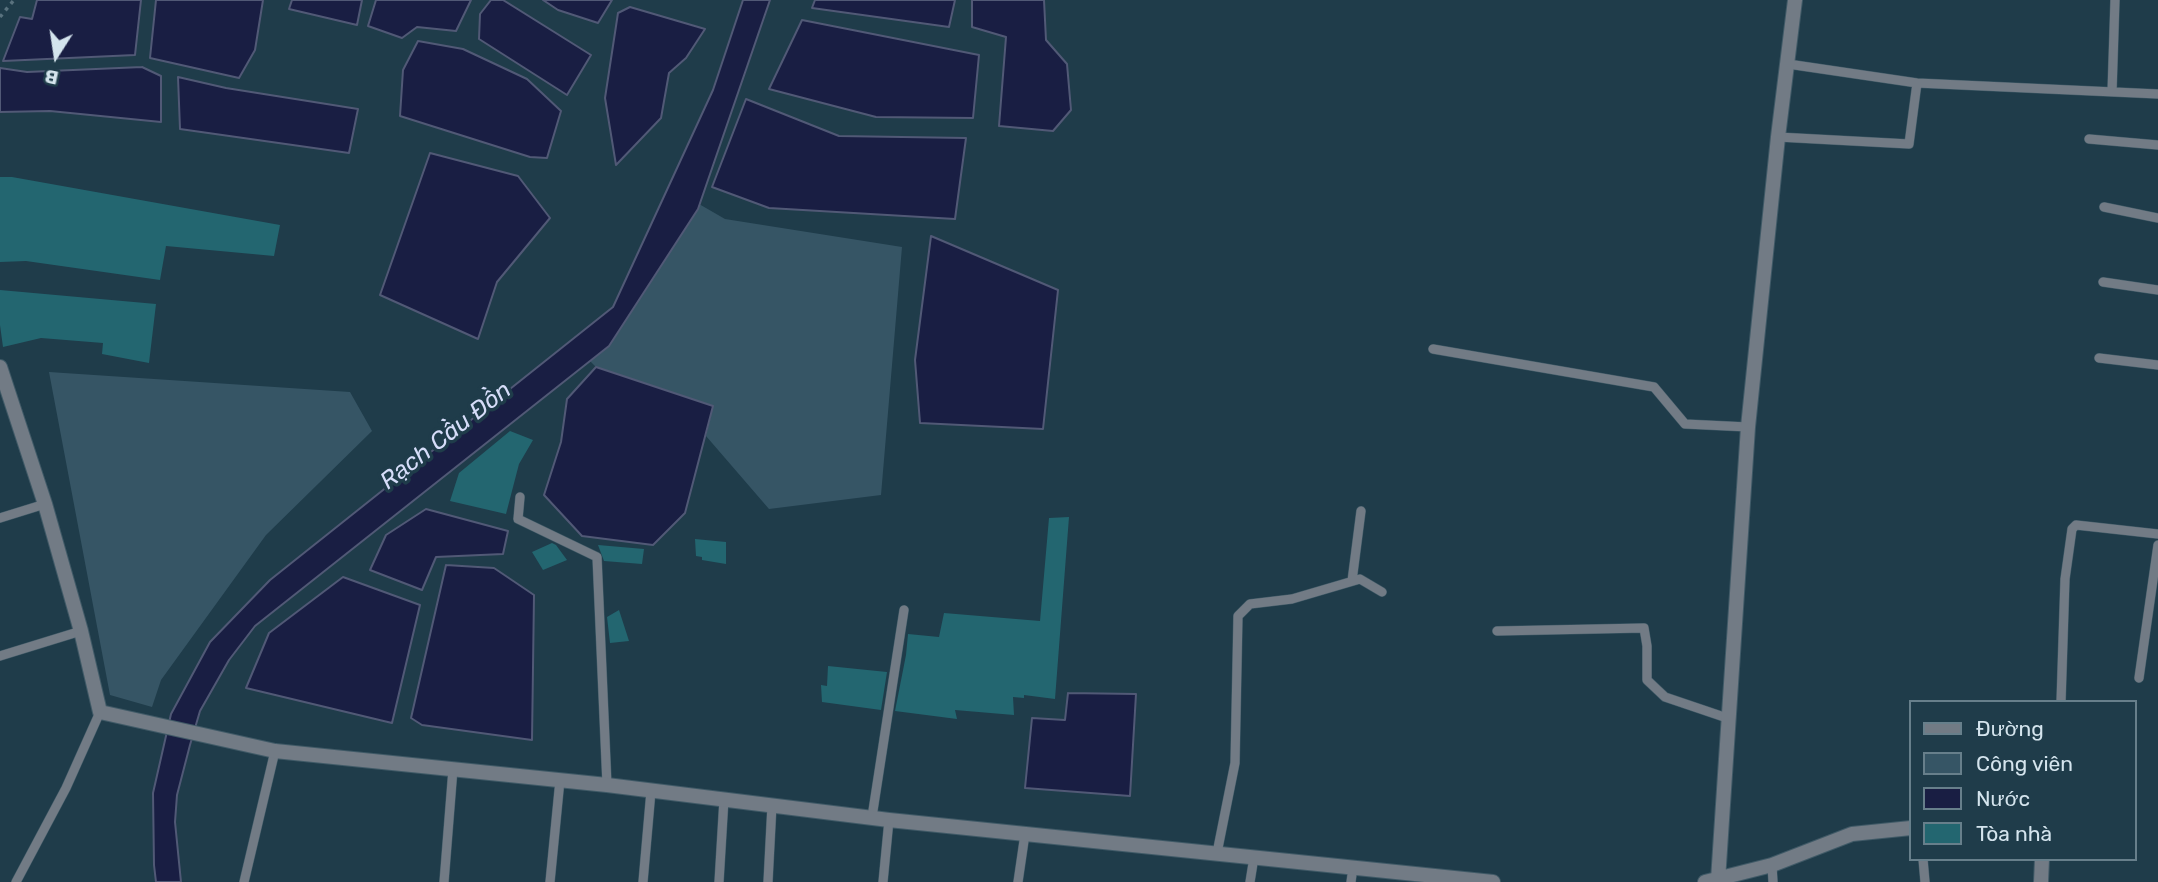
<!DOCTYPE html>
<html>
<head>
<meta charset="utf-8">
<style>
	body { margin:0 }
	#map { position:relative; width:2158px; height:882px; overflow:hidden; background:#1f3c4a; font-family:Rubik,sans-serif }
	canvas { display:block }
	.legend { position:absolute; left:1909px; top:700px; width:228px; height:161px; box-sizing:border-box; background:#1f3c4a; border:2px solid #677f8b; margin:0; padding:9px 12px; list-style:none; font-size:21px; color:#d4e4ed }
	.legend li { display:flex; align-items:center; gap:14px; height:35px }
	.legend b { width:35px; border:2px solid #677f8b }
	.north { position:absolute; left:21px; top:21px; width:70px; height:70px; -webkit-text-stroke:5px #1f3c4a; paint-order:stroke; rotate:192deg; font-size:19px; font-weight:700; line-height:28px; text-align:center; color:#d4e4ed }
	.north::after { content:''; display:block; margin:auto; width:24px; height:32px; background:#d4e4ed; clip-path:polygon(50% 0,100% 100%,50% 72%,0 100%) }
</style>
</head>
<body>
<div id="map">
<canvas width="2158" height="882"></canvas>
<ul class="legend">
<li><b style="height:9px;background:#727b85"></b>Đường</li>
<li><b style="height:19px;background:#365565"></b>Công viên</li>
<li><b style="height:19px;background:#191e43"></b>Nước</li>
<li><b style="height:19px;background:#236670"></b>Tòa nhà</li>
</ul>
<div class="north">B</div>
</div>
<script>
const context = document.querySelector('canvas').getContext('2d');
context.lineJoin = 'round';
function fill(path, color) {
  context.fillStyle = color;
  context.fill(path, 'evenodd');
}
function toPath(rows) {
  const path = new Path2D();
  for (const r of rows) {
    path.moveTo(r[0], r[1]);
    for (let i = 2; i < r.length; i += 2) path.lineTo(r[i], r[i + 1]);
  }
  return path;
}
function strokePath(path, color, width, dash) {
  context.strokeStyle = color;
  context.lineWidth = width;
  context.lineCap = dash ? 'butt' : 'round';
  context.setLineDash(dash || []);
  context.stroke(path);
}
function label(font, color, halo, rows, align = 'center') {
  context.font = font + ' Rubik,sans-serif';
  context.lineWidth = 7;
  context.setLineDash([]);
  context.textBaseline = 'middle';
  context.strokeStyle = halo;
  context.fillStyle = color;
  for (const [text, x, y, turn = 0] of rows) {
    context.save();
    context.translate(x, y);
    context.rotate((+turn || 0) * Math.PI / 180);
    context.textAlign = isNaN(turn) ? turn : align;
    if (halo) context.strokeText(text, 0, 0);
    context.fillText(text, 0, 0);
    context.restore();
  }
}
fill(toPath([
	[699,204,725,219,902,247,881,495,769,509,706,436,713,406,596,367,590,361,609,346],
	[49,372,350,392,372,431,266,535,161,680,152,707,110,695]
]), '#365565');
const water = toPath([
	[37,0,141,0,135,55,3,61,20,17,32,19,37,0],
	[156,0,263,0,255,50,239,78,150,58,156,0],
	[292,0,362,0,357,25,289,9,292,0],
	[376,0,471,0,456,31,417,27,402,38,368,26,376,0],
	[491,0,503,0,591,55,567,95,479,39,480,14,491,0],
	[543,0,612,0,598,23,558,10,543,0],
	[743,0,770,0,698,209,609,346,255,626,229,660,200,711,190,745,177,795,175,822,181,882,156,882,154,865,153,793,171,714,210,642,270,580,613,307,713,90,743,0],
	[815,0,955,0,949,27,812,8,815,0],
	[972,0,1044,0,1046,40,1067,64,1071,110,1053,131,999,126,1006,37,972,27,972,0],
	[630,7,705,29,686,58,669,73,661,118,616,165,605,98,618,13,630,7],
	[802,20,979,55,973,118,876,117,769,89,802,20],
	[418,41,463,49,527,79,561,111,547,158,530,157,400,116,403,70,418,41],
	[142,67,161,76,161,122,50,111,0,112,0,68,27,72,142,67],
	[178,77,226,88,358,109,349,153,180,129,178,77],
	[746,99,839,136,966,138,955,219,769,208,712,187,746,99],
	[430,153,518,176,550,218,497,282,478,339,380,295,430,153],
	[931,236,1058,290,1043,429,920,423,915,360,931,236],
	[596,367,713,406,685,513,653,545,582,536,544,495,561,442,567,399,596,367],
	[426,509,508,531,503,554,436,557,422,590,370,570,386,535,426,509],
	[446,565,494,568,534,595,532,740,422,725,411,718,446,565],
	[343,577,420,605,392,723,246,688,269,633,343,577],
	[1068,693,1136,694,1130,796,1025,788,1032,718,1065,720,1068,693]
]);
fill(water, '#191e43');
strokePath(water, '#515976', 2);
fill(toPath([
	[0,177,12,177,280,225,274,256,166,246,160,280,26,261,0,262],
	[0,290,156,304,149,363,102,354,103,343,41,338,3,347,0,325],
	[510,431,533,440,519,464,506,514,450,501,459,473],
	[1069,517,1055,699,1024,695,1024,698,1013,697,1014,715,955,710,957,719,895,711,906,655,908,634,939,637,944,613,1040,621,1049,518],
	[695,539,726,542,726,564,702,560,702,557,696,556],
	[552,543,556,545,567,560,543,570,532,552],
	[598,545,644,549,642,564,604,561],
	[619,610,629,641,610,643,607,617],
	[828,666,887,672,881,710,822,702,821,685,827,686]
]), '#236670');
const lane = toPath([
	[1788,64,1917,83,2158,94],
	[2112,92,2115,0],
	[1778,137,1909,144,1917,83],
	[2089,139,2158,145],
	[2104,207,2158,218],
	[2103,282,2158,290],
	[1433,349,1654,387,1685,424,1748,427],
	[2099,358,2158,365],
	[520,497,518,519,597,557,607,785],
	[0,518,45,504],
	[1352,581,1361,511],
	[1497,631,1644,628,1647,646,1647,680,1665,697,1730,719],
	[0,656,81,631],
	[2139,678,2158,545],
	[2061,702,2065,579,2072,529,2076,525,2158,534],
	[872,817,904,610],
	[1217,853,1235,763,1238,616,1250,604,1292,599,1360,579,1382,592],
	[1923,859,1925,882],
	[1772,865,1773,882],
	[16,882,66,788,100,712],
	[244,882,275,751],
	[444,882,453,769],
	[550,882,560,780],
	[643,882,651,791],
	[719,882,724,799],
	[768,882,772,805],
	[883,882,889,820],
	[1018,882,1025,834],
	[1250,882,1254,857],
	[1351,882,1353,867]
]);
const street = toPath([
	[0,367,45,504,81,631,100,712,275,751,607,785,889,820,1493,882],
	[1718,880,1748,427,1778,137,1795,0],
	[1705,882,1772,865,1852,834,1911,828],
	[2041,882,2042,859]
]);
strokePath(lane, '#405a67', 10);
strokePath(street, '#405a67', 16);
strokePath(toPath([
	[0,17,14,0]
]), '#59727e', 3.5, [3.5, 5]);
strokePath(lane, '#727b85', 9);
strokePath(street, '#727b85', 14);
label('italic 24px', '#d6ddf9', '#1f3c4a', [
	["Rạch Cầu Đồn",446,436,-38]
]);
</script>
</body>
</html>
